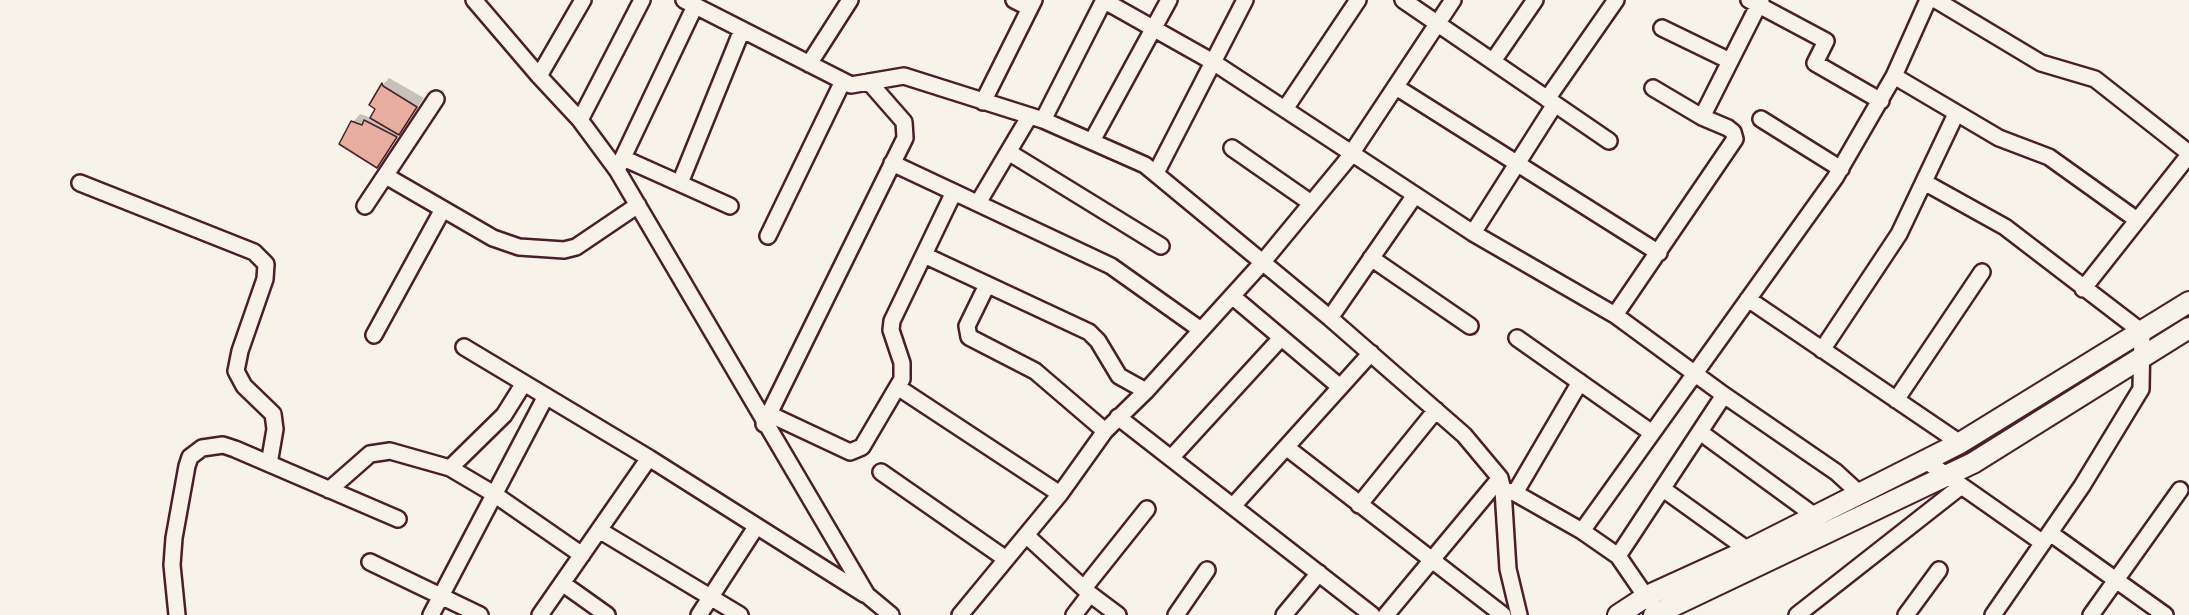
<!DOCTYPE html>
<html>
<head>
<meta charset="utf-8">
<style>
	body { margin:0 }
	canvas { display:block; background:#f7f3e8 }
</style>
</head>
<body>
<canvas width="2189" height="615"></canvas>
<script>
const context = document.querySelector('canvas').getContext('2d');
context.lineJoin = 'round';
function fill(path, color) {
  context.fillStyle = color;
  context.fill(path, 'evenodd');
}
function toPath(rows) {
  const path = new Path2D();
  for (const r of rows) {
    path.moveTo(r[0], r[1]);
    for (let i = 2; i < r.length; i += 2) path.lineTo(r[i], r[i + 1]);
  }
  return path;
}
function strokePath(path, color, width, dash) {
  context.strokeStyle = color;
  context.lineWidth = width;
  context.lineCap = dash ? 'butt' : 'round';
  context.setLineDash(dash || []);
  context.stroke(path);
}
fill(toPath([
	[389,78,424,98,377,166,353,122,360,114,369,117,377,108,382,86]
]), '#0003');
const building = toPath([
	[382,83,383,86,417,107,399,135,370,118,375,109,369,105,382,83],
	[364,120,397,137,377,168,339,144,351,121,362,125,364,120]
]);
fill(building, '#e7aea0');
strokePath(building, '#4a1f2b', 1.5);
const minor = toPath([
	[474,0,539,76,580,120,617,170,867,595,891,615],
	[684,0,851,85,904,76,1043,120,1145,165,1330,318,1464,435,1500,478,1503,490,1508,569,1519,615],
	[1014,0,1030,8],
	[1103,0,1213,62,1473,233,1615,315,1724,395,1836,472,1860,494],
	[1403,0,1609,141],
	[1749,0,1826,41,1815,63,1881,101],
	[1936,0,2041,63,2095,79,2189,153],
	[1662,28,1730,61],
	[1493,61,1535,0],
	[809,64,850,0],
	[539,76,583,0],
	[1894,76,1999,138,2049,157,2137,220],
	[1396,87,1659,253],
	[1547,99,1616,0],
	[983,102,1034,0],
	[1285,109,1358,0],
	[1702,117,1761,0],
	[1761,119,1841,169],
	[580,120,642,0],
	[1043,120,1104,0],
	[1092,141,1169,0],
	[1232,148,1311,203],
	[1010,153,1161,246],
	[623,158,730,206],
	[892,163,1111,266,1201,330],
	[617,170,695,6],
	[1156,173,1245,0],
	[386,176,493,238,519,247,564,250,576,247,638,205],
	[1924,182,2005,227,2142,332,2141,389,2082,486,1993,615],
	[80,183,254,252,266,264,265,279,240,351,236,371,244,386,273,414,275,429,269,464],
	[680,183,742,30],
	[978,203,1029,117],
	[365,206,436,99],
	[1473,233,1555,104],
	[768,236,843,81],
	[924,255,1089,332,1098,341,1119,376,1146,391],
	[1371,258,1470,326],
	[987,285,967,326,969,337,1035,371,1105,431],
	[2083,289,2189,155],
	[1232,296,1340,387],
	[1748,299,1960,443],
	[1615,315,1735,139,1733,132,1728,128,1702,117,1653,88],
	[1330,318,1415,195],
	[374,335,443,209],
	[1517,338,1652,433],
	[464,347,649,458,864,594],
	[1822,350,1899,234,1956,114],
	[899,388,1060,494],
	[1896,400,1982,272],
	[769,414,850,452,862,447,902,379,902,363,891,330,892,321,954,192],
	[1118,417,1372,615],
	[764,424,905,138,904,122,869,82],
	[1700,432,1815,516],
	[1286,447,1503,615],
	[1171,458,1281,338],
	[1926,461,2043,543],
	[450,468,504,415,524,383],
	[881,472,1006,559],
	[1663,489,1748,550],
	[329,490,370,454,390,451,450,468,494,494,582,555],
	[1503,490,1515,493,1582,531,1618,556,1651,604],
	[1515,493,1580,382],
	[1359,505,1436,410],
	[1233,506,1371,353],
	[599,530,740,615],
	[1582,531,1835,178,1894,76,1928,0],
	[2050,533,2165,615],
	[1027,536,1090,594,1118,615],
	[1618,556,1724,395],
	[370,562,480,615],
	[562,583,607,615],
	[1084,588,1147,509],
	[177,615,172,565,174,538,187,466,190,457,202,448,223,445,235,449,398,519],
	[431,615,546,396],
	[540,615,649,458],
	[699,615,756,527],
	[960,615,1060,494,1105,431,1146,391,1262,263,1347,160,1453,0],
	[1074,615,1090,594],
	[1176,615,1207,570],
	[1284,615,1319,573],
	[1386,615,1500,478],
	[1797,615,1960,487],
	[1906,615,1939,570],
	[2091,615,2180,490]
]);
const tertiary = toPath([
	[1618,615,1647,596,1748,550,1960,443,2189,302],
	[1654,615,1973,463,2189,328]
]);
strokePath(minor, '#4a1f2b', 20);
strokePath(tertiary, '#4a1f2b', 24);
strokePath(minor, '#f7f3e8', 15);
strokePath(tertiary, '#f7f3e8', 20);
</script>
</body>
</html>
